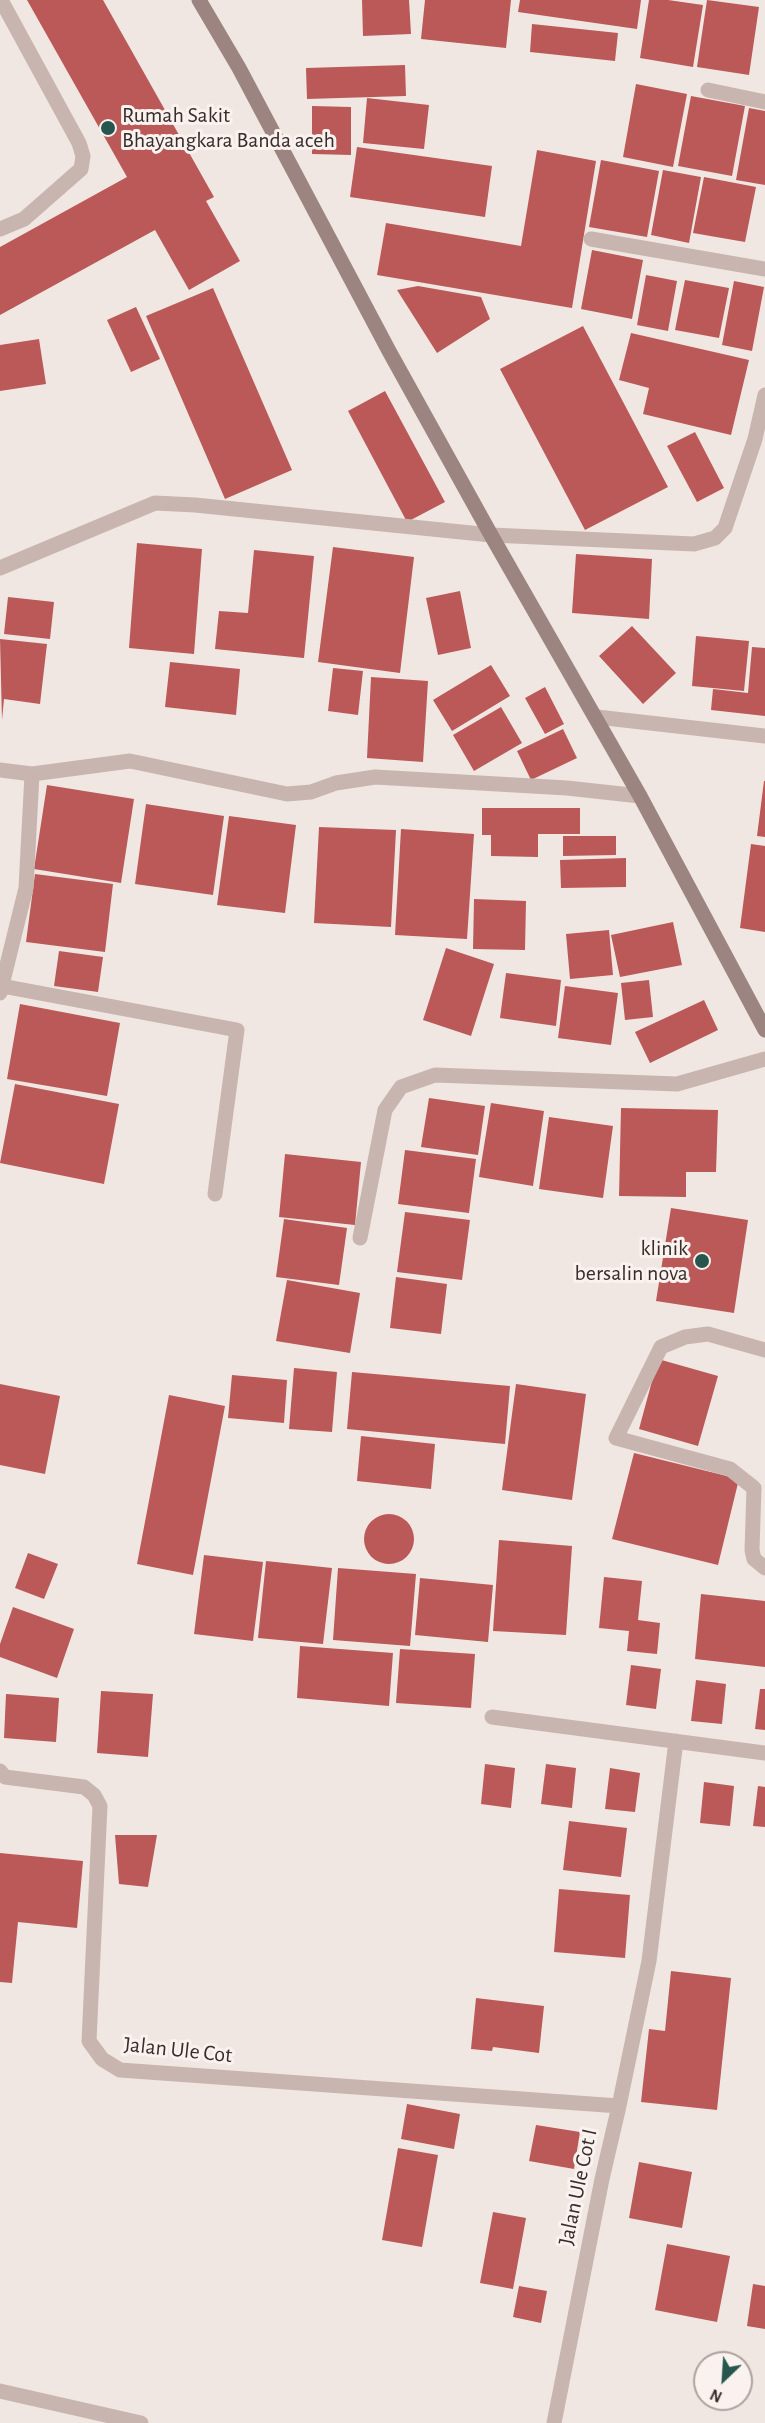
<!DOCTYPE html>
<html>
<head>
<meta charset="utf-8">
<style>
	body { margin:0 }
	#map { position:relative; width:765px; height:2423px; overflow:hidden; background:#f1e7e2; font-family:"Alegreya Sans",sans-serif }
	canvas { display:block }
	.north { position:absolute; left:693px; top:2351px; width:60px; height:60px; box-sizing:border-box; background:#f9f2ee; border:2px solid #aca3a0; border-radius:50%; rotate:205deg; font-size:16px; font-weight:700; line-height:24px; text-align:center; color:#382d2c }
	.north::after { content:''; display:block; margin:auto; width:21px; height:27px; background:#26564e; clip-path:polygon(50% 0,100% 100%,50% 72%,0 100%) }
</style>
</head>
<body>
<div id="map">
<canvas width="765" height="2423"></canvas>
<div class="north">N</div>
</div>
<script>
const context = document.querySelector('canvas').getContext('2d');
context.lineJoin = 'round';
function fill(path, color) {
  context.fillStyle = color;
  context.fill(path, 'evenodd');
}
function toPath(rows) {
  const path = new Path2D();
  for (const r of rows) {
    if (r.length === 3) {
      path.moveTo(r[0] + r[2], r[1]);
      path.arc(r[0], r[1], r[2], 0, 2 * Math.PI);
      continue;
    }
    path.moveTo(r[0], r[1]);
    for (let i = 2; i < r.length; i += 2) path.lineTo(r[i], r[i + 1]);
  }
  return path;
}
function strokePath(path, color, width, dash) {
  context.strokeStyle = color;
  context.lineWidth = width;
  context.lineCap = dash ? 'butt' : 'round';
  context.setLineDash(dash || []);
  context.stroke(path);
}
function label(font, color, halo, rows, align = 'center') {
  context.font = font + ' "Alegreya Sans",sans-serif';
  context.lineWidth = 6;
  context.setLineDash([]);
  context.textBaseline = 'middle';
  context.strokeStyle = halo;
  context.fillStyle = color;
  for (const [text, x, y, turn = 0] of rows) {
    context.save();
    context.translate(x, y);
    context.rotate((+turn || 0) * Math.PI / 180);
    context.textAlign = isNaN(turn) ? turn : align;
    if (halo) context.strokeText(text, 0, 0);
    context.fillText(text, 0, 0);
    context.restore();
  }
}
fill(toPath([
	[27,0,103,0,214,197,206,201,240,261,189,290,155,230,0,315,0,247,127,177],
	[362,0,409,0,411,34,363,36],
	[425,0,511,0,506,48,421,39],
	[520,0,641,0,637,29,518,12],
	[649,0,668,0,703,5,693,67,640,58],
	[707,0,759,7,749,75,697,67],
	[532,24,618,33,615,61,530,52],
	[405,65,406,96,307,99,306,68],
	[636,84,687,94,673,167,623,157],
	[691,96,745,106,732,176,678,166],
	[367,98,429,105,424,149,363,143],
	[312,106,351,107,351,155,312,154],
	[749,108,765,111,765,185,736,180],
	[357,147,492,166,485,217,350,197],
	[537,150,596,161,572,308,377,275,386,223,521,246],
	[601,160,659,171,647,237,589,227],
	[663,170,701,177,689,243,651,235],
	[704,177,756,187,745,242,693,233],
	[592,250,643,260,632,319,581,309],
	[646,275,677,281,668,331,637,325],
	[685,280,729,288,719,338,675,330],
	[734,281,764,287,752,351,722,345],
	[418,286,481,297,490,319,437,353,397,290],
	[213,288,292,470,225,499,146,316],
	[136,307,160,359,131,372,107,320],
	[583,326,668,487,585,530,500,369],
	[631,333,749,360,731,435,643,414,649,388,619,380],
	[39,339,46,384,0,391,0,345],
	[385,391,445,502,407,522,348,411],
	[695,432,724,488,697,502,667,446],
	[137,543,202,549,194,654,129,648],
	[333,547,414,557,400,673,318,662],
	[254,550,314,556,304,658,215,649,219,611,248,613],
	[576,554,652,559,649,619,572,613],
	[460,591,471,648,438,655,426,598],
	[8,597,54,602,50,639,4,634],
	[632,626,676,673,643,704,599,656],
	[696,636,749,641,744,691,692,686],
	[0,639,47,644,40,704,4,699,2,720],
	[752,647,765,648,765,716,711,710,713,689,748,693],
	[170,662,240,669,236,715,165,707],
	[491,665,510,696,452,731,433,700],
	[333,668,363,671,358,715,328,711],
	[371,677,428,681,423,762,367,758],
	[545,687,564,724,545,734,525,698],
	[501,707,522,743,474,771,453,735],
	[563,729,577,758,531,780,517,751],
	[764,781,765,781,765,837,757,836],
	[47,785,134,799,121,883,34,869],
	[146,804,224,816,213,895,135,884],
	[482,808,580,808,580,834,538,834,538,857,491,856,491,835,482,835],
	[229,816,296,825,285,913,217,905],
	[319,827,396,830,391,927,314,923],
	[401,829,474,834,467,939,395,935],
	[563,836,616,836,616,855,563,856],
	[751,844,765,846,765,932,740,928],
	[626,858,626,887,561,888,560,860],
	[35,874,113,884,105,952,26,942],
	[474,899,526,901,525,950,473,949],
	[673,922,682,965,620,977,611,935],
	[609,930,613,975,570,979,566,934],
	[446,948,494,964,471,1036,423,1020],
	[59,951,103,957,98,992,54,986],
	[506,973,561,980,556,1026,500,1018],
	[649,980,653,1017,625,1020,621,983],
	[565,986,618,993,611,1045,558,1038],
	[704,1000,718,1030,650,1063,635,1032],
	[20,1004,120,1023,107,1096,7,1079],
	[15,1084,119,1104,104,1184,0,1163],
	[429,1098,485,1106,478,1155,421,1147],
	[491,1103,544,1111,533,1186,479,1177],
	[621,1108,718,1110,716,1172,686,1172,686,1197,619,1196],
	[549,1117,613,1126,603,1198,539,1189],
	[405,1150,476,1159,469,1213,398,1204],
	[285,1154,361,1162,355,1225,279,1217],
	[671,1208,748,1220,734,1313,656,1301],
	[405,1212,470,1220,462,1280,397,1272],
	[284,1219,347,1228,339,1285,276,1277],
	[396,1277,447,1284,441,1334,390,1328],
	[287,1280,360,1293,350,1353,276,1341],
	[658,1359,718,1376,698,1446,639,1429],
	[294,1368,337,1372,332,1432,289,1429],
	[352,1372,510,1386,505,1444,347,1429],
	[232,1375,287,1380,284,1423,228,1418],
	[0,1384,60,1396,45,1474,0,1465],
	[516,1384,586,1394,572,1500,502,1490],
	[169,1395,225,1406,193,1575,137,1564],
	[361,1436,435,1444,431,1489,357,1481],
	[634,1453,739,1479,718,1565,612,1539],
	[389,1539,25],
	[499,1540,572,1546,566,1635,493,1631],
	[28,1553,58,1564,44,1599,15,1588],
	[204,1555,263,1562,253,1641,194,1634],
	[266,1561,332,1568,323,1644,258,1638],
	[338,1568,416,1574,410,1646,333,1640],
	[604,1577,642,1581,638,1620,660,1623,657,1654,627,1651,629,1631,599,1628],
	[420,1578,493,1585,488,1642,415,1635],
	[701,1594,765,1601,765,1667,695,1659],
	[13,1607,74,1629,57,1678,0,1657,0,1644],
	[300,1646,393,1653,389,1706,297,1698],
	[400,1649,475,1654,471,1708,396,1703],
	[631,1665,661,1669,656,1709,626,1705],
	[696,1680,726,1684,722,1724,691,1721],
	[760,1689,765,1689,765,1730,755,1729],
	[101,1691,153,1694,148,1757,97,1753],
	[6,1694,59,1698,56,1742,4,1738],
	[485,1764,515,1768,511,1808,481,1804],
	[546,1764,576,1768,572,1808,541,1804],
	[610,1768,640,1773,635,1812,605,1809],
	[704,1782,734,1786,730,1826,700,1823],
	[758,1786,765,1787,765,1827,753,1826],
	[569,1821,627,1828,621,1877,563,1870],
	[115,1835,157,1835,148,1887,119,1884],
	[0,1853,83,1861,77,1928,18,1922,12,1983,0,1982],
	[559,1889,630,1895,625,1958,554,1952],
	[671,1971,731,1978,717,2110,641,2102,649,2029,665,2031],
	[476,1998,544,2006,539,2053,493,2047,492,2051,471,2049],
	[407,2104,460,2114,454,2149,401,2139],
	[536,2125,580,2132,574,2169,529,2161],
	[398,2148,438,2155,422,2247,382,2240],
	[639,2162,692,2172,682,2228,629,2218],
	[493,2212,526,2218,513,2289,480,2283],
	[667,2244,730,2256,717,2322,655,2310],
	[753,2284,765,2286,765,2329,747,2326],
	[519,2286,547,2291,541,2323,513,2317]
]), '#ba5958');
strokePath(toPath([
	[0,229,24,219,81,169,83,156,79,143,1,0]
]), '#c9b5af', 15);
strokePath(toPath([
	[708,90,765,102],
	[591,239,765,269],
	[0,568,155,503,195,505,491,535,694,544,715,538,725,528,755,439,765,395],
	[597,717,765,736],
	[0,770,32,774,130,761,287,794,311,792,336,783,375,777,567,788,640,796],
	[2,986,237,1030,215,1194],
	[0,993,26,888,32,774],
	[360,1238,385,1110,401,1087,435,1075,677,1084,765,1059],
	[765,1350,708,1334,685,1337,661,1347,616,1438,730,1469,754,1488,752,1550,754,1559,765,1568],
	[492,1717,765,1753],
	[0,1771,5,1777,84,1787,94,1795,100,1806,89,2041,102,2059,120,2070,619,2106],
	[0,2391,141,2423],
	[554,2423,602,2179,619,2106,649,1961,676,1741]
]), '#c9b5af', 15);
strokePath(toPath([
	[199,0,239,68,389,351,491,535,640,796,765,1030]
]), '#9c8480', 15);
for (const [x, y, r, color] of [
	[108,128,8,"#26564e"],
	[702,1261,8,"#26564e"]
]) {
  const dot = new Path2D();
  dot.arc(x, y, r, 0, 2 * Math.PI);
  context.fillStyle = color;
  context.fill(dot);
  strokePath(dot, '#f9f2ee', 2);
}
label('22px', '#382d2c', '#f9f2ee', [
	["Rumah Sakit",122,115],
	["Bhayangkara Banda aceh",122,140],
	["klinik",688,1248,"right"],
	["bersalin nova",688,1273,"right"]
], 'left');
label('22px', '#382d2c', '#f9f2ee', [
	["Jalan Ule Cot",178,2050,6],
	["Jalan Ule Cot I",578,2187,-78]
]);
</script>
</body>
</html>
